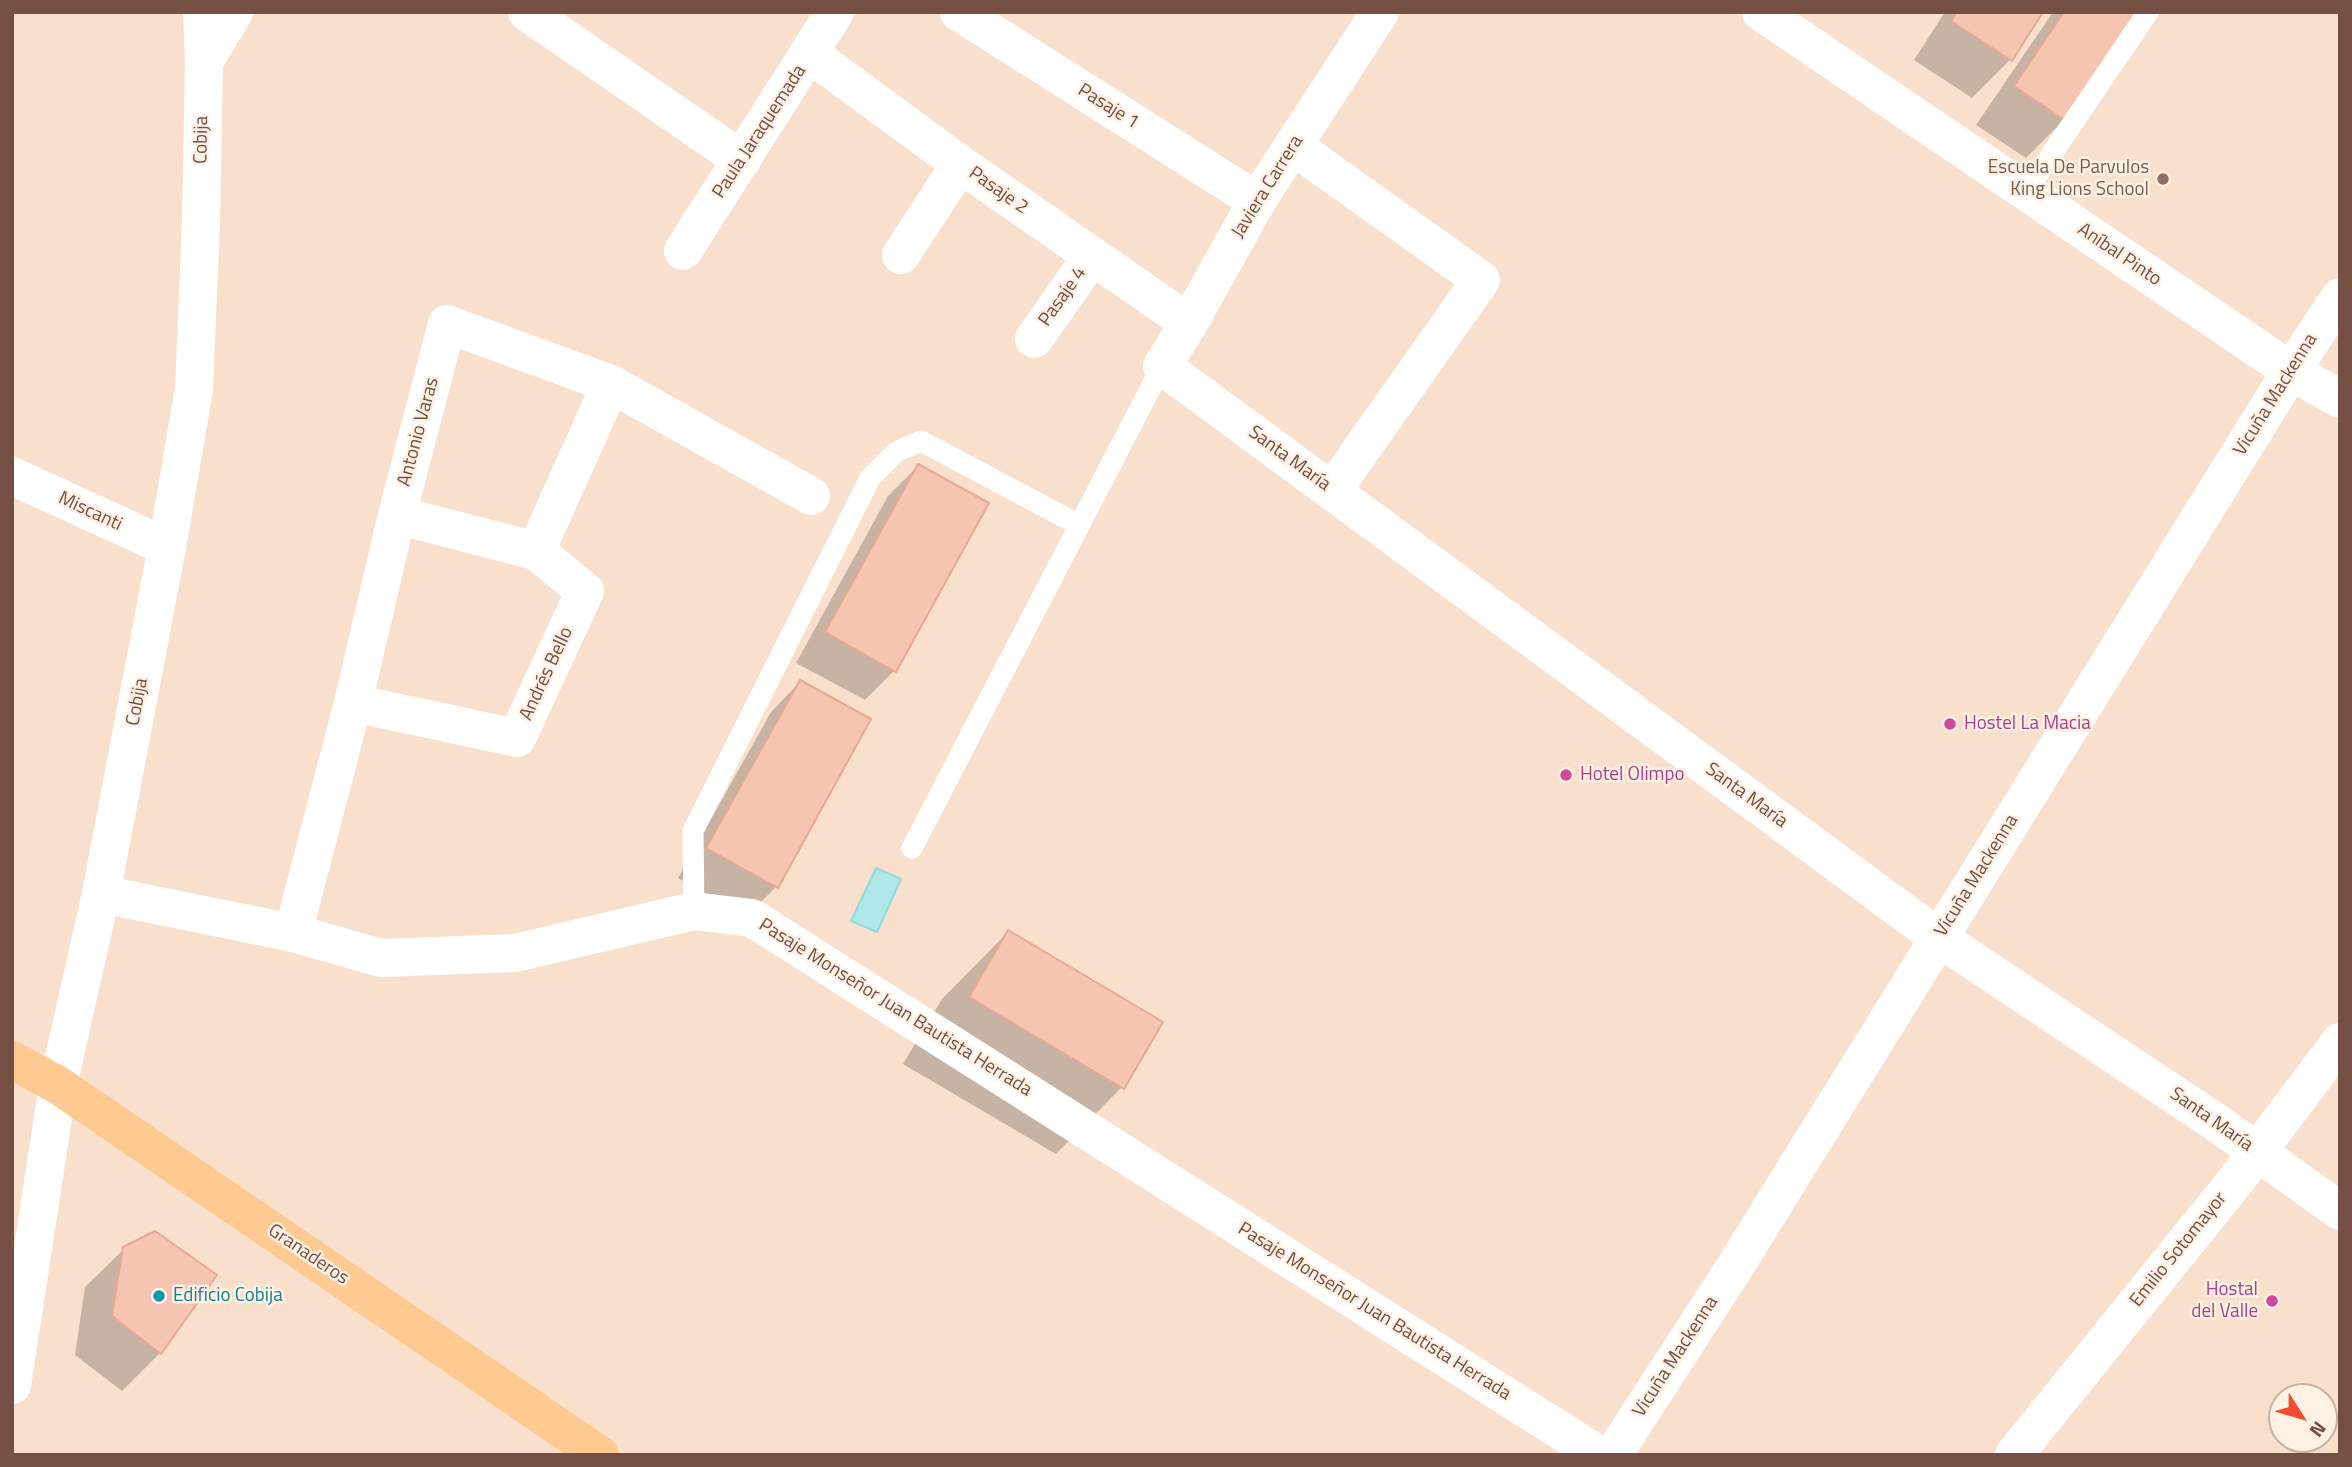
<!DOCTYPE html>
<html>
<head>
<meta charset="utf-8">
<style>
	body { margin:0 }
	#map { position:relative; width:2352px; height:1467px; overflow:hidden; background:#feeddc; font-family:"Titillium Web",sans-serif }
	canvas { display:block }
	.frame { position:absolute; inset:0; border:14px solid #754f43; pointer-events:none }
	.north { position:absolute; left:2268px; top:1383px; width:70px; height:70px; box-sizing:border-box; background:#fff2e4; border:2px solid #c8b1a4; border-radius:50%; rotate:127deg; font-size:19px; font-weight:700; line-height:28px; text-align:center; color:#754f43 }
	.north::after { content:''; display:block; margin:auto; width:24px; height:32px; background:#f54a34; clip-path:polygon(50% 0,100% 100%,50% 72%,0 100%) }
</style>
</head>
<body>
<div id="map">
<canvas width="2352" height="1467"></canvas>
<div class="frame"></div>
<div class="north">N</div>
</div>
<script>
const context = document.querySelector('canvas').getContext('2d');
context.lineJoin = 'round';
function fill(path, color) {
  context.fillStyle = color;
  context.fill(path, 'evenodd');
}
function toPath(rows) {
  const path = new Path2D();
  for (const r of rows) {
    path.moveTo(r[0], r[1]);
    for (let i = 2; i < r.length; i += 2) path.lineTo(r[i], r[i + 1]);
  }
  return path;
}
function strokePath(path, color, width, dash) {
  context.strokeStyle = color;
  context.lineWidth = width;
  context.lineCap = dash ? 'butt' : 'round';
  context.setLineDash(dash || []);
  context.stroke(path);
}
function label(font, color, halo, rows, align = 'center') {
  context.font = font + ' "Titillium Web",sans-serif';
  context.lineWidth = 5;
  context.setLineDash([]);
  context.textBaseline = 'middle';
  context.strokeStyle = halo;
  context.fillStyle = color;
  for (const [text, x, y, turn = 0] of rows) {
    context.save();
    context.translate(x, y);
    context.rotate((+turn || 0) * Math.PI / 180);
    context.textAlign = isNaN(turn) ? turn : align;
    if (halo) context.strokeText(text, 0, 0);
    context.fillText(text, 0, 0);
    context.restore();
  }
}
fill(toPath([
	[12,12,2340,12,2340,1455,12,1455],
	[2282,1397,2324,1397,2324,1439,2282,1439]
]), '#f9e0cd');
const water = toPath([
	[876,868,901,879,877,932,851,921,876,868]
]);
fill(water, '#b0e7e9');
strokePath(water, '#95d9dc', 2);
fill(toPath([
	[1945,12,2041,12,2010,60,1972,98,1914,60],
	[2053,12,2137,12,2064,120,2026,158,1976,125],
	[918,466,894,671,865,700,796,663,888,496],
	[800,682,869,720,776,887,746,917,678,878,771,712],
	[1008,932,1122,1087,1056,1154,903,1064,942,999],
	[124,1249,160,1353,122,1391,75,1355,85,1287]
]), '#0003');
const building = toPath([
	[1957,12,2043,12,2012,61,1951,21,1957,12],
	[2064,12,2139,12,2066,121,2014,86,2064,12],
	[918,464,989,503,896,672,825,632,918,464],
	[800,680,871,719,778,888,706,848,800,680],
	[1008,930,1163,1022,1124,1089,969,997,1008,930],
	[155,1231,217,1275,161,1354,112,1316,123,1247,155,1231]
]);
fill(building, '#f6c5b1');
strokePath(building, '#eaa890', 2);
strokePath(toPath([
	[2026,192,2148,12],
	[912,848,1162,366],
	[694,911,693,831,870,478,896,452,921,441,1079,525]
]), '#fff', 21);
strokePath(toPath([
	[527,12,742,160],
	[959,12,1257,201],
	[1380,12,1257,201,1189,323,1162,366,1939,938,2214,1121,2340,1211],
	[810,54,960,164,1189,323],
	[204,62,234,12],
	[1293,146,1481,280,1332,491],
	[683,251,835,12],
	[901,255,960,164],
	[1034,339,1092,256],
	[12,476,167,547],
	[397,515,536,551],
	[353,703,517,738,585,591,536,551,611,384],
	[101,894,293,933,381,958,515,953,694,911,752,918,1599,1455],
	[293,933,353,703,397,515,447,324,611,384,811,496]
]), '#fff', 38);
strokePath(toPath([
	[1761,12,2291,371,2340,399],
	[12,1385,58,1085,101,894,167,547,194,389,201,222,204,62,202,12],
	[1613,1455,1731,1273,2291,371,2340,297],
	[2014,1455,2233,1184,2340,1042]
]), '#fff', 38);
strokePath(toPath([
	[12,1060,58,1085,600,1455]
]), '#ffca92', 38);
for (const [x, y, r, color] of [
	[2163,179,7,"#8d6e63"],
	[1950,724,7,"#d1479c"],
	[1566,775,7,"#d1479c"],
	[159,1296,7,"#0f9aa8"],
	[2272,1301,7,"#d1479c"]
]) {
  const dot = new Path2D();
  dot.arc(x, y, r, 0, 2 * Math.PI);
  context.fillStyle = color;
  context.fill(dot);
  strokePath(dot, '#fff2e4', 2.5);
}
label('19px', '#754f43', '#fff2e4', [
	["Pasaje 1",1108,107,32],
	["Paula Jaraquemada",760,132,-57],
	["Cobija",202,140,-89],
	["Javiera Carrera",1268,187,-58],
	["Pasaje 2",998,191,35],
	["Aníbal Pinto",2119,255,34],
	["Pasaje 4",1063,297,-55],
	["Vicuña Mackenna",2276,395,-58],
	["Antonio Varas",419,432,-75],
	["Santa María",1289,459,36],
	["Miscanti",90,512,25],
	["Andrés Bello",547,674,-65],
	["Cobija",138,702,-79],
	["Santa María",1746,796,36],
	["Vicuña Mackenna",1977,876,-58],
	["Pasaje Monseñor Juan Bautista Herrada",895,1008,32],
	["Santa María",2211,1120,35],
	["Emilio Sotomayor",2179,1250,-51],
	["Granaderos",308,1255,34],
	["Pasaje Monseñor Juan Bautista Herrada",1374,1312,32],
	["Vicuña Mackenna",1676,1357,-57]
]);
label('19px', '#785e54', '#fff2e4', [
	["Escuela De Parvulos",2149,168],
	["King Lions School",2149,190]
], 'right');
label('19px', '#b23c85', '#fff2e4', [
	["Hostel La Macia",1964,724],
	["Hotel Olimpo",1580,775],
	["Hostal",2258,1290,"right"],
	["del Valle",2258,1312,"right"]
], 'left');
label('19px', '#0d838f', '#fff2e4', [
	["Edificio Cobija",173,1296]
], 'left');
</script>
</body>
</html>
